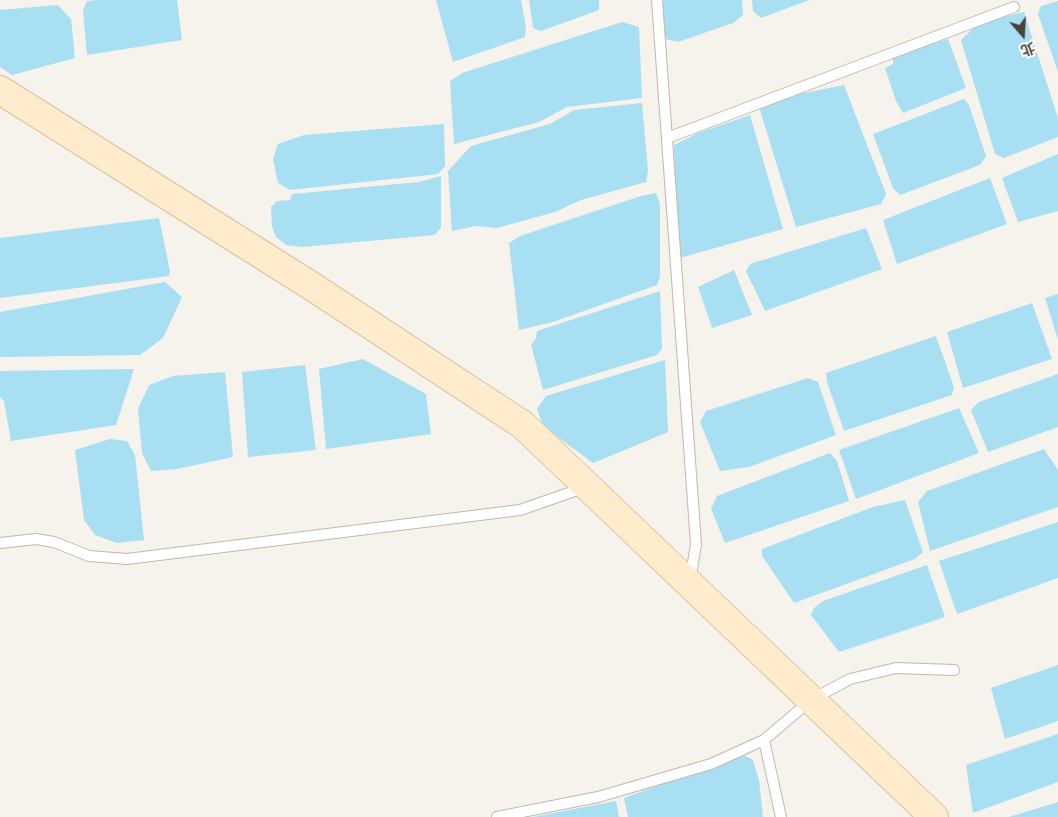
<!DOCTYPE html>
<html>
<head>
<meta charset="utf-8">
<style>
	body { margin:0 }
	#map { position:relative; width:1058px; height:817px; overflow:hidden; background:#f6f2ec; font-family:Manrope,"Noto Sans TC",sans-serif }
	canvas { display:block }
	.north { position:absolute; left:998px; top:10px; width:50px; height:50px; -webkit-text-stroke:4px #fff; paint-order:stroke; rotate:161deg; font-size:14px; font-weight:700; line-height:20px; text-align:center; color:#4b4139 }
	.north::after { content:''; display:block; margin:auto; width:18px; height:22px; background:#4b4139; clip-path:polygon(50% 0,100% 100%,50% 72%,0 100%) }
</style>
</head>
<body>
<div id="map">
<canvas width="1058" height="817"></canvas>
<div class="north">北</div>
</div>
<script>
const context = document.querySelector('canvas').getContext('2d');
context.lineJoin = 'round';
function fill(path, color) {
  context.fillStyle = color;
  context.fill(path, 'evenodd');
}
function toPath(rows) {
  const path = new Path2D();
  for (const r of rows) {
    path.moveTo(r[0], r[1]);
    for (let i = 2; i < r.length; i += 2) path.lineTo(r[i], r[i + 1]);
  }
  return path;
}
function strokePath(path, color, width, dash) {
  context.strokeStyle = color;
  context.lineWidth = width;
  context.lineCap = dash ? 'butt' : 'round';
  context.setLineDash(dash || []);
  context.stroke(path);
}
fill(toPath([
	[97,0,177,0,182,40,87,55,83,11,87,1],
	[436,0,521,0,526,27,525,37,453,62],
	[529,0,599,0,599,10,541,31,533,28],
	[662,0,742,0,743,15,733,23,678,42,665,39],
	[752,0,809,0,761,18,753,11],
	[1058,1,1058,72,1038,14,1041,6],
	[58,5,71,19,75,58,12,75,0,67,0,10],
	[1024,12,1058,118,1058,137,1004,158,995,154,961,40,980,22],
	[622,22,639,27,642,98,567,107,539,122,454,144,450,81,462,73],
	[948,39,966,88,903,113,896,101,885,68,893,64,893,55],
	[844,85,886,194,881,204,796,227,759,107,789,96],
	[964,99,969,105,986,156,980,165,900,195,893,188,873,134],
	[642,103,648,171,646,182,581,200,555,212,497,228,476,226,452,231,448,171,471,146,550,124,574,110],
	[750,115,783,229,676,259,674,145,698,133],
	[444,124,445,166,438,174,290,190,278,183,273,159,278,144,304,135],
	[1058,154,1058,211,1018,222,1002,178],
	[441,176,441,228,435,235,302,247,286,245,276,237,272,226,271,207,277,201,290,200,292,194,419,182],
	[990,178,1007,224,897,264,883,220],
	[656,193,660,204,660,277,657,285,553,322,519,330,509,243,520,236,641,196],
	[159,218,170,271,169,276,0,298,0,238],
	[866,228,882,269,765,311,746,271,750,264],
	[734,270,752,315,712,328,698,287],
	[165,282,182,297,163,338,140,355,0,357,0,312],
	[660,291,662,349,657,355,543,390,531,345,536,338,537,331],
	[1058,294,1058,340,1045,298],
	[1032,303,1052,359,963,388,947,332],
	[936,336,954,387,952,395,844,431,827,382,826,373],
	[363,359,426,394,431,434,326,449,319,369],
	[665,360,668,432,593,463,543,426,537,409,546,396],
	[305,365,316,450,248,457,242,372],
	[134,369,116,425,11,441,4,401,0,397,0,371],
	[225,372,233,457,177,469,151,471,142,453,138,409,149,385,173,376],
	[1058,374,1058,427,988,452,971,410,979,402],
	[808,378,818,382,836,435,749,467,720,471,700,422,706,411],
	[959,408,979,453,856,499,839,450],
	[110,439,127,441,135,455,144,540,117,543,95,535,84,520,75,450],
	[1044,449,1058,470,1058,507,930,551,918,502,927,491],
	[830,453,837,461,849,501,725,543,711,509,717,496],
	[905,500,923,552,915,559,794,603,762,556,762,549,873,507],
	[1058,522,1058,578,957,614,939,561],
	[927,565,945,617,839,652,811,615,814,608,823,601],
	[1058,665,1058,721,1005,739,991,688],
	[1058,734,1058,782,973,813,966,765],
	[742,754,753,760,759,780,763,817,628,817,624,798],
	[616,801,619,817,533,817],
	[1058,802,1058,817,1009,817]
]), '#a8dff3');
const lane = toPath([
	[657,0,696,544,690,581],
	[667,138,1014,7],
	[0,543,36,539,54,542,89,556,127,559,520,510,586,487],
	[764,740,781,817],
	[497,817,598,797,711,764,764,740,811,700,850,679,896,668,954,670]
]);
const secondary = toPath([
	[0,90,313,287,523,425,934,817]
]);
strokePath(lane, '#c2b8ae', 12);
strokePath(secondary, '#dac19d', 30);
strokePath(lane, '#fff', 10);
strokePath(secondary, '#ffeccd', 28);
</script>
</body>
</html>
